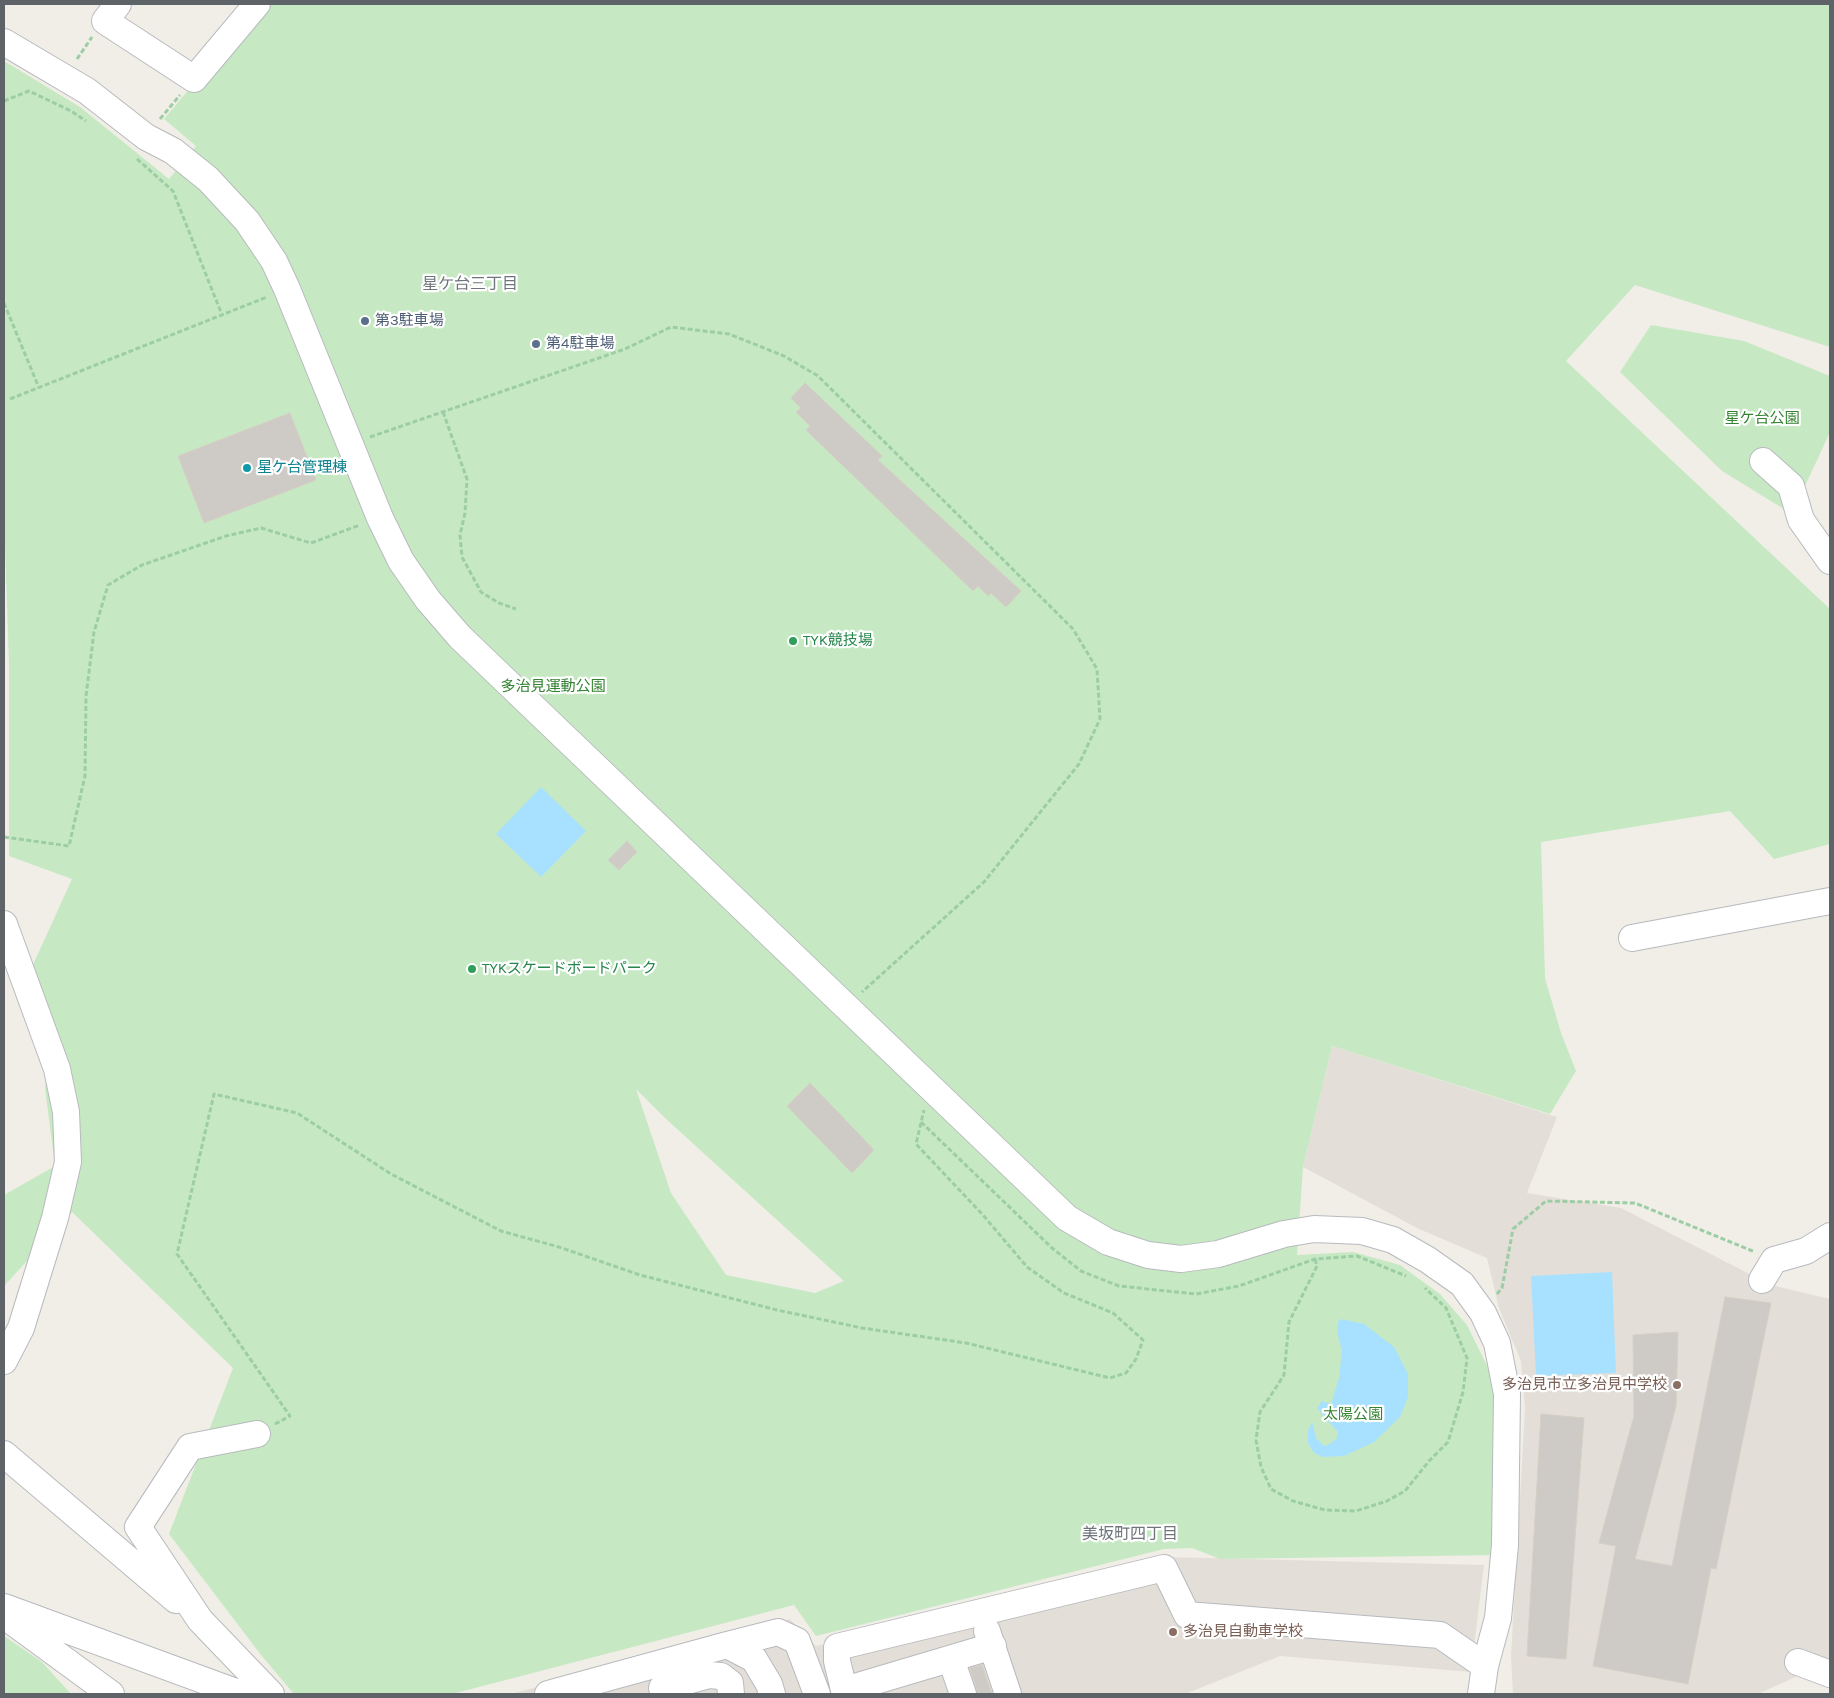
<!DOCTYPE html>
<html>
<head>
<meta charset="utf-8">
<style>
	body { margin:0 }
	#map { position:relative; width:1834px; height:1698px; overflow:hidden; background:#f1eee7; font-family:Karla,sans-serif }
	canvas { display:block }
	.frame { position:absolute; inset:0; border:5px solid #5e6367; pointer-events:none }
</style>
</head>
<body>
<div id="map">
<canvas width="1834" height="1698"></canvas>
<div class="frame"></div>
</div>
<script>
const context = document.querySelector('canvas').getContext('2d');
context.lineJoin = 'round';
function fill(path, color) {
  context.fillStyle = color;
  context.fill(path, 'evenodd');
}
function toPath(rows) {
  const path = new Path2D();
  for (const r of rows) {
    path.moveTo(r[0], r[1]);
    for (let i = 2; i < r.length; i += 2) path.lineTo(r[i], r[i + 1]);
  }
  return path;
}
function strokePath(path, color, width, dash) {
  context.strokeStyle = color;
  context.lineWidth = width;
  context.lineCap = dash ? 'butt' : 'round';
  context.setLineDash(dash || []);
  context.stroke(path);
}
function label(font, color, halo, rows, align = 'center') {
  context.font = font + ' Karla,"Noto Sans JP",sans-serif';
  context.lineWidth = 4.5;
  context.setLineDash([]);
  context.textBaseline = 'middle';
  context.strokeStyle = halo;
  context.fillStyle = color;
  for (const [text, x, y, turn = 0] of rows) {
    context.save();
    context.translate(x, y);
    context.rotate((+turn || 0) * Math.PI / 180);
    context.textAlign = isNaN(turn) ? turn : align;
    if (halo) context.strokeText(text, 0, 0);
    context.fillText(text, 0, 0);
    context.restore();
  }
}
fill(toPath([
	[1332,1046,1557,1117,1527,1193,1621,1208,1771,1285,1830,1299,1830,1677,1802,1674,1758,1694,1513,1694,1511,1656,1525,1409,1521,1361,1499,1308,1487,1258,1419,1229,1303,1167],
	[1167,1557,1484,1565,1471,1672,1280,1656,1185,1694,511,1694,790,1619,816,1646]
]), '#e3dfd8');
fill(toPath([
	[261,4,1830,4,1830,347,1635,285,1566,361,1830,609,1830,844,1774,859,1730,811,1541,842,1545,978,1561,1033,1576,1071,1550,1114,1332,1046,1303,1167,1297,1255,1353,1252,1400,1265,1440,1294,1467,1325,1497,1386,1498,1555,1220,1559,1192,1548,1164,1549,816,1636,794,1605,452,1694,294,1694,261,1655,169,1534,233,1368,72,1212,4,1286,4,1195,55,1166,45,1088,50,1037,27,978,72,879,9,856,9,662,4,517,4,61,80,107,169,179,196,146,164,119],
	[636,1089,665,1118,844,1281,815,1293,726,1275,671,1193],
	[1651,325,1744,341,1830,376,1830,432,1792,514,1722,471,1620,372],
	[4,1636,42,1662,71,1694,4,1694]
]), '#c6e9c3');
fill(toPath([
	[541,787,586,831,541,877,496,834],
	[1612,1272,1616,1373,1536,1376,1531,1276],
	[1341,1319,1364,1324,1394,1347,1408,1374,1408,1397,1400,1417,1374,1442,1344,1456,1323,1457,1314,1453,1308,1443,1308,1431,1312,1422,1316,1438,1324,1446,1330,1444,1337,1438,1338,1432,1317,1408,1322,1401,1331,1404,1339,1378,1342,1351,1337,1332,1338,1322]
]), '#a8e1ff');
const building = toPath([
	[805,383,882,456,878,460,1021,591,1006,607,991,593,988,596,978,586,973,591,806,430,810,426,796,412,801,408,791,398,805,383],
	[290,413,316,480,204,523,178,456,290,413],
	[627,841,637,852,619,870,608,860,627,841],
	[810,1083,874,1150,852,1173,787,1106,810,1083],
	[1725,1297,1771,1303,1716,1569,1711,1568,1688,1684,1593,1666,1616,1546,1599,1543,1634,1416,1633,1335,1678,1332,1676,1406,1635,1559,1672,1566,1725,1297],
	[1541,1414,1584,1418,1566,1659,1527,1656,1541,1414],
	[982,1665,992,1694,978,1694,970,1668,982,1665]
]);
fill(building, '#cecbc6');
strokePath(building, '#d6cfc4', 1);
const minor = toPath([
	[118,4,105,21,194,79,257,4],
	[4,42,87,91,146,137,173,151,208,179,247,221,274,261,287,289,380,518,401,561,428,600,460,637,1067,1218,1108,1242,1148,1255,1181,1259,1218,1254,1284,1234,1314,1229,1362,1231,1393,1240,1428,1260,1462,1284,1483,1313,1497,1343,1507,1394,1505,1545,1498,1618,1485,1666,1481,1694],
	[1763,461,1791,486,1801,520,1830,561],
	[4,924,57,1069,66,1112,68,1162,55,1218,21,1328,4,1361],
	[1632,938,1830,901],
	[1762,1280,1774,1260,1806,1251,1830,1236],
	[257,1434,190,1447,138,1527,200,1620,271,1694],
	[4,1454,176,1600],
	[4,1607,241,1694],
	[6,1617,111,1694],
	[987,1631,1008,1694],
	[727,1645,778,1632,797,1641,817,1694],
	[1798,1662,1830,1674],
	[954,1668,963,1694],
	[845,1690,993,1646],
	[548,1694,727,1645,754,1659,769,1684,772,1694],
	[664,1694,662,1688,709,1675,721,1676,730,1683,731,1694],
	[845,1694,837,1661,837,1647,1164,1568,1187,1615,1440,1635,1485,1666]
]);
strokePath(minor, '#b7babd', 28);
strokePath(toPath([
	[77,59,92,37],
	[4,101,29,91,71,111,86,121],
	[160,119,180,95],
	[137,159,173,191,222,315],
	[4,303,39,388],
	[10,399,267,297],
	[443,412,467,479,465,513,460,535,462,557,481,592,499,603,516,609],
	[370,437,625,349,671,327,729,334,784,356,818,376,1073,629,1097,669,1100,719,1079,764,984,882,862,992],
	[4,837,69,846,85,776,86,696,94,632,108,585,142,565,226,536,261,528,311,543,360,525],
	[921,1122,1052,1248,1081,1271,1119,1286,1196,1294,1239,1286,1315,1259,1357,1256,1406,1276],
	[1315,1259,1317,1266,1289,1322,1284,1375,1260,1412,1256,1440,1261,1467,1271,1489,1293,1501,1325,1510,1356,1511,1387,1501,1405,1491,1429,1461,1448,1442,1463,1392,1467,1358,1446,1308,1425,1288],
	[1497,1294,1502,1288,1513,1229,1546,1201,1635,1203,1755,1252],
	[275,1424,290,1416,177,1254,214,1094,297,1113,391,1174,501,1231,559,1247,640,1275,777,1310,862,1328,966,1343,1110,1378,1126,1373,1136,1359,1143,1340,1113,1313,1064,1293,1027,1267,983,1215,916,1144,924,1110]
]), '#9ccda5', 3, [5, 2.5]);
strokePath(minor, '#fff', 26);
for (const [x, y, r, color] of [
	[365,321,5,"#5c6f8a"],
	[536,344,5,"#5c6f8a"],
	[247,468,5,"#0f9aa8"],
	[793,641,5,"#2e9e5b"],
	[472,969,5,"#2e9e5b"],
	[1677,1385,5,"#8d6e63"],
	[1173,1632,5,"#8d6e63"]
]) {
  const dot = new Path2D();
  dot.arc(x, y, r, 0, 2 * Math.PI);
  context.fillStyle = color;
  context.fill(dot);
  strokePath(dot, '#fff', 2);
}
label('15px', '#4e5e75', '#fff', [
	["第3駐車場",375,321],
	["第4駐車場",546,344]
], 'left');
label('15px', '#348331', '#fff', [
	["星ケ台公園",1762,419],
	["多治見運動公園",553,687],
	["太陽公園",1353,1415]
]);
label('15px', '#0d838f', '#fff', [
	["星ケ台管理棟",257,468]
], 'left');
label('15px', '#27864d', '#fff', [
	["TYK競技場",803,641],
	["TYKスケードボードパーク",482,969]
], 'left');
label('15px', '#785e54', '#fff', [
	["多治見市立多治見中学校",1667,1385],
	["多治見自動車学校",1183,1632,"left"]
], 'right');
label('16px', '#6f757a', '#fff', [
	["星ケ台三丁目",470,284],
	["美坂町四丁目",1130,1534]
]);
</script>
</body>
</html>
